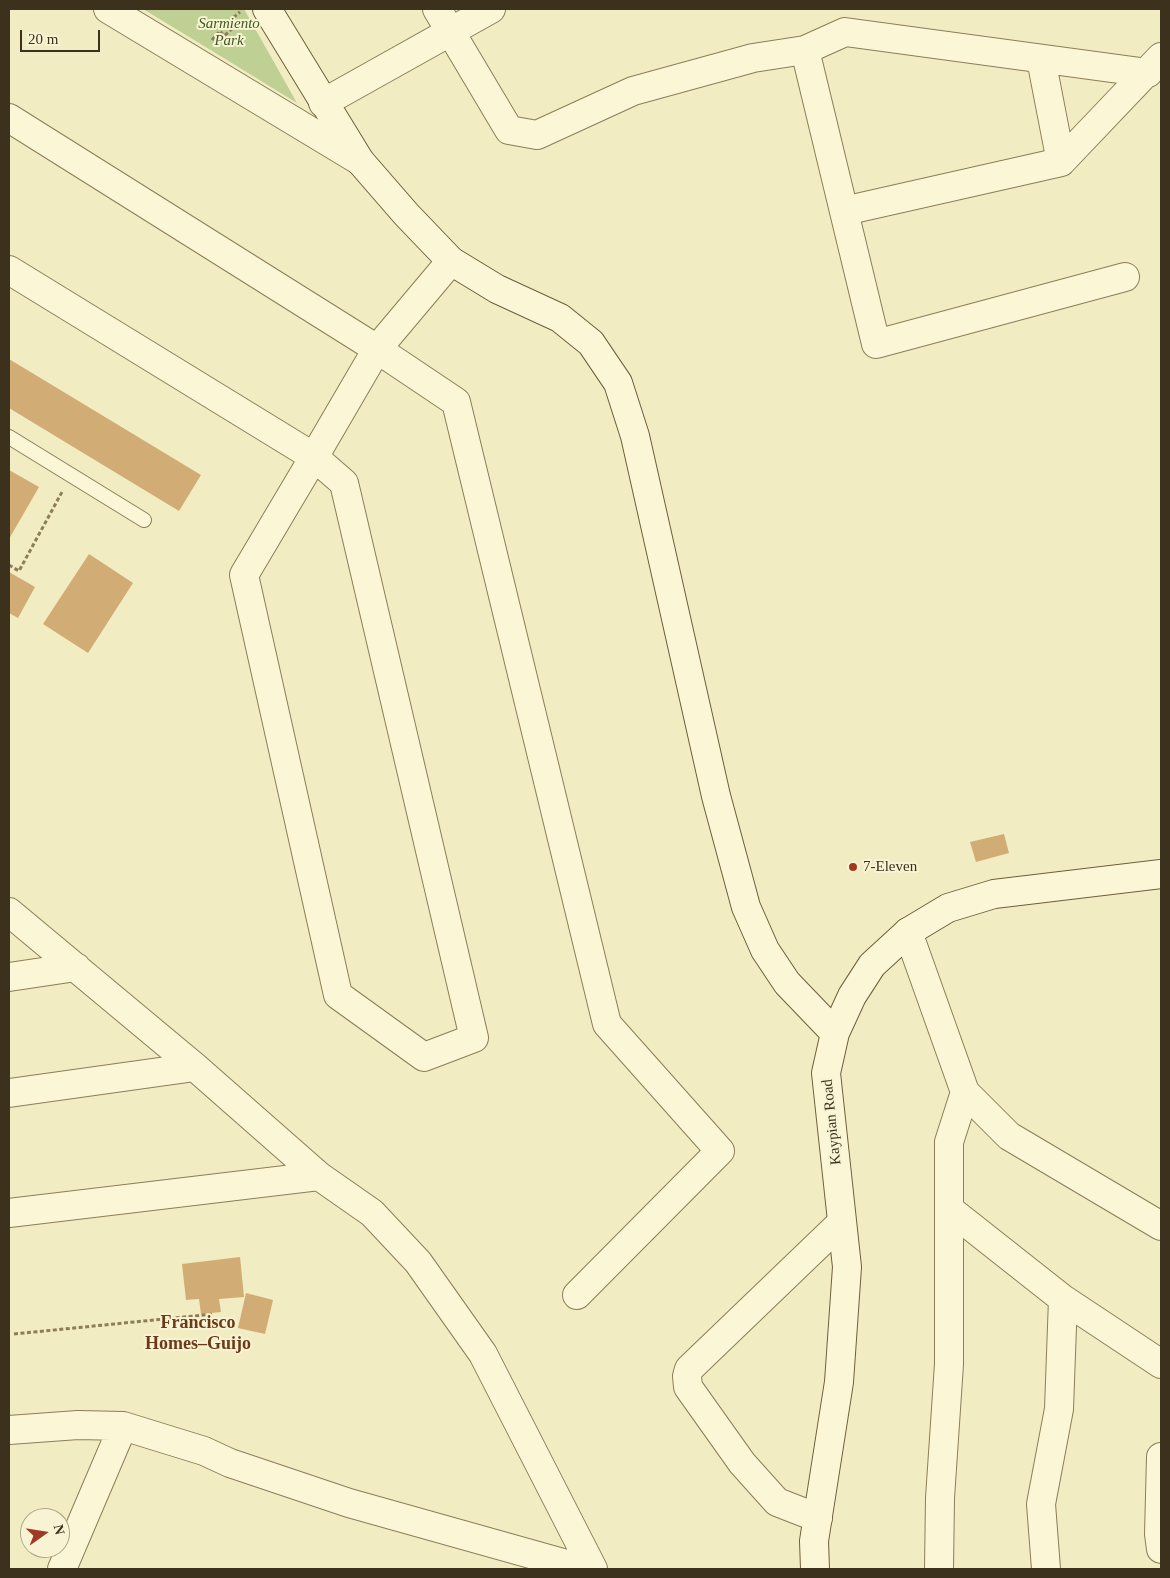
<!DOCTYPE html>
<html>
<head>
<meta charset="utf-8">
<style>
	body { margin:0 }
	#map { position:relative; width:1170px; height:1578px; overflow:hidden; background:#f1ecc2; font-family:"Times New Roman",serif }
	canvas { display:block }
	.frame { position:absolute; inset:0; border:10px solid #3c311d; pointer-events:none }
	.north { position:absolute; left:20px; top:1508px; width:50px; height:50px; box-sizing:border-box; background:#f8f4d3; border:1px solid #ada68a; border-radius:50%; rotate:77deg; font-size:14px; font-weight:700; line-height:20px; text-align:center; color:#3c311d }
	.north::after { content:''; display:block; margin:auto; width:18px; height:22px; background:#a13823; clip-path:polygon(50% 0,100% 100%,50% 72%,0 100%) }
	.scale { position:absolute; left:20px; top:30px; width:80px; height:22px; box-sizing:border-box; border:2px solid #3c311d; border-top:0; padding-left:6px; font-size:15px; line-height:18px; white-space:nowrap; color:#3c311d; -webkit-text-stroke:4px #f8f4d3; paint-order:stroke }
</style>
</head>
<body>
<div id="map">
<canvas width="1170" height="1578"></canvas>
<div class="frame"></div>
<div class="north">N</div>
<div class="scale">20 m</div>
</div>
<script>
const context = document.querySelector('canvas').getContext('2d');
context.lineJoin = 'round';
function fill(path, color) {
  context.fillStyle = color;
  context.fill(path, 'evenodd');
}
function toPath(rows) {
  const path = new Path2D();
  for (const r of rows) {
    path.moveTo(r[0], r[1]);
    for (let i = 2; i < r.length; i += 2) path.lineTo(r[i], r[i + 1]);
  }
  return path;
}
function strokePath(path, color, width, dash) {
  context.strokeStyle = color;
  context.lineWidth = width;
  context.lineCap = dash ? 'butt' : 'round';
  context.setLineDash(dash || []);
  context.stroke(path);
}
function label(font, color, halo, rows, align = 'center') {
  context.font = font + ' "Times New Roman",serif';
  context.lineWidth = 4;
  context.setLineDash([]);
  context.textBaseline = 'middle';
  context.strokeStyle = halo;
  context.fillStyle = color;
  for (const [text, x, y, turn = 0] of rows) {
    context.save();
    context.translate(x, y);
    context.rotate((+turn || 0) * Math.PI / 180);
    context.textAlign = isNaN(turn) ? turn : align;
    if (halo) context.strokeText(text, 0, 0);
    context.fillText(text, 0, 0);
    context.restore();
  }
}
fill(toPath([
	[143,9,244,9,297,103,204,46]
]), '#bfd095');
fill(toPath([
	[9,359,201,475,179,511,9,408],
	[9,470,39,487,9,539],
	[89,554,133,583,88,653,43,624],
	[9,572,35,587,18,618,9,613],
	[1004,834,1009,853,976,862,970,842],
	[240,1257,244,1297,219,1299,221,1312,201,1314,199,1299,186,1300,182,1264],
	[246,1293,273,1300,265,1334,238,1328]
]), '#d2ac75');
const lane = toPath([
	[9,437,144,520]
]);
const street = toPath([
	[108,9,360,161],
	[437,9,509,130,537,135,633,91,753,58,805,50,845,32,1148,73],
	[805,50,876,344,1125,277],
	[1041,59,1061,162],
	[323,103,491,9],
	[9,118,377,349,456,402,607,1024,720,1151,577,1295],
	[844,211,1061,162,1161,57],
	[9,270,314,457,344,483,474,1038,424,1057,338,995,244,575,314,457,377,349,451,261],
	[9,912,195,1067,319,1176,372,1213,418,1262,483,1354,593,1569],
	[908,932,965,1092,1009,1136,1161,1226],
	[9,977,76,967],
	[9,1093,195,1067],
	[949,1209,1063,1299],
	[9,1213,319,1176],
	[9,1430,78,1425,123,1426,204,1451,230,1463,349,1503,584,1569],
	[1161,1457,1159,1534,1161,1549],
	[818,1518,777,1502,742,1463,688,1387,687,1376,689,1369,841,1223],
	[62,1569,123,1426],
	[939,1569,940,1498,949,1364,949,1142,965,1092],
	[1046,1569,1041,1504,1059,1409,1063,1299,1161,1364]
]);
const secondary = toPath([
	[267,9,360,161,406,214,451,261,497,289,560,318,591,343,618,383,635,436,716,796,746,907,765,950,787,983,835,1033],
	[815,1569,814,1541,839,1382,847,1267,826,1073,835,1033,852,996,872,965,908,932,948,908,994,894,1161,874]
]);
strokePath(lane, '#8d7d58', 16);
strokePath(street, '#8d7d58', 30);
strokePath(secondary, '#6f5e3b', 30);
strokePath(toPath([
	[212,40,220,31,224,36,233,28,228,22,240,12],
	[9,565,19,571,62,492],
	[14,1334,214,1314]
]), '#8d7d58', 3, [4, 2.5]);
strokePath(lane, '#fbf7d6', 14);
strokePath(street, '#fbf7d6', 28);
strokePath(secondary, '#fbf7d6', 28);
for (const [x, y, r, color] of [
	[853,867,5,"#a13823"]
]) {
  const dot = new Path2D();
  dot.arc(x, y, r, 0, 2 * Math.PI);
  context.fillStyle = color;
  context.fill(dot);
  strokePath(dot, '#f8f4d3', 2);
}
label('italic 15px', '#425a22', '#f8f4d3', [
	["Sarmiento",229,24],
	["Park",229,41]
]);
label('15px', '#3c311d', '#f8f4d3', [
	["7-Eleven",863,867]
], 'left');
label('15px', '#3c311d', '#f8f4d3', [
	["Kaypian Road",832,1122,-96]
]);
label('bold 18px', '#6c3919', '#f8f4d3', [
	["Francisco",198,1323],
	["Homes–Guijo",198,1344]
]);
</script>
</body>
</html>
